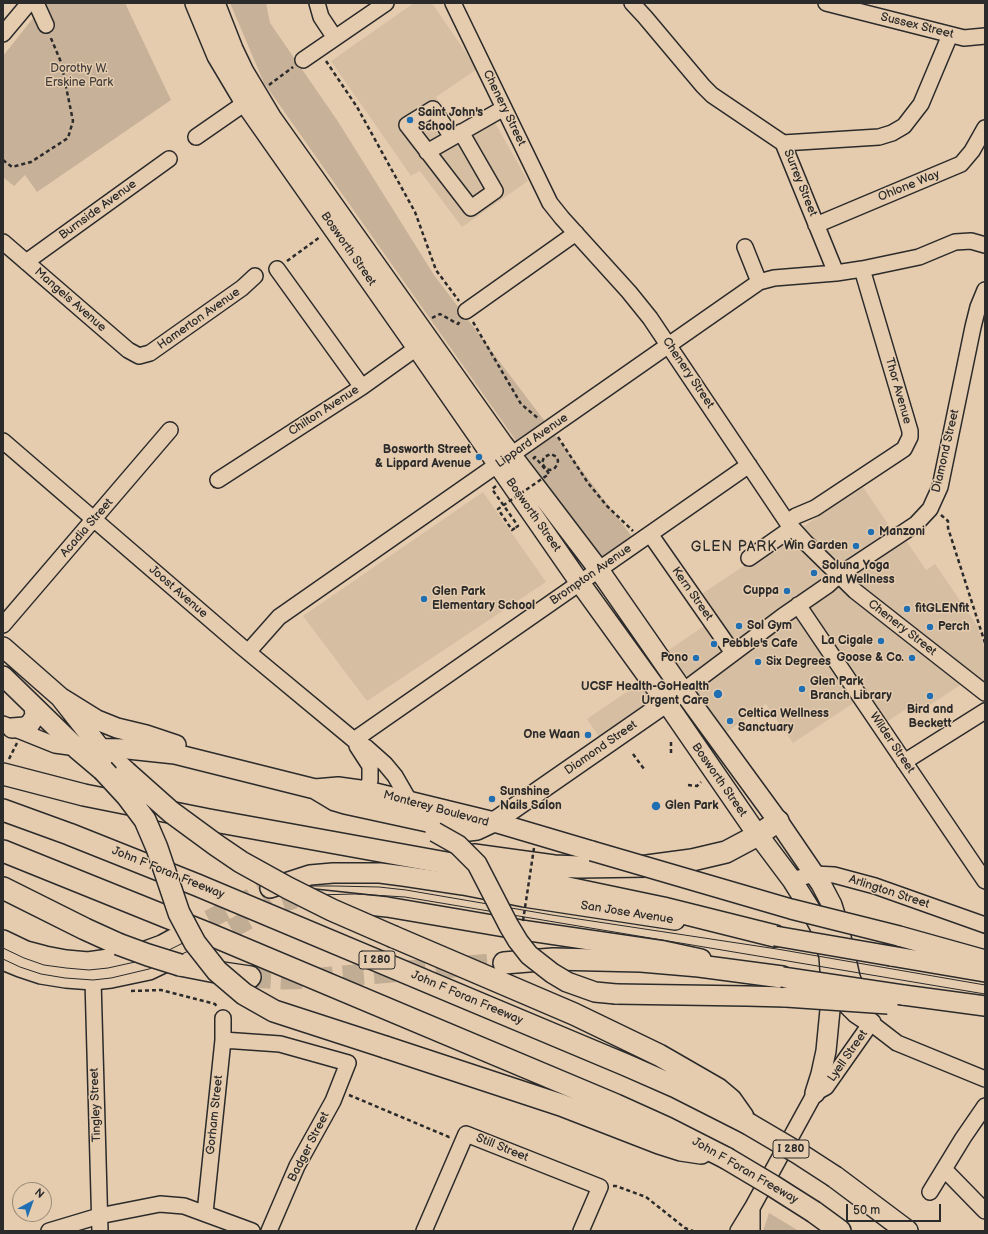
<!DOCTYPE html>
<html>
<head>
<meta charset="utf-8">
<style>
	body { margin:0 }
	#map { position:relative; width:988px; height:1234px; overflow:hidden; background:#e6ccae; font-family:"Balsamiq Sans",sans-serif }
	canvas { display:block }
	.frame { position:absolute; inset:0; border:4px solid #2b2b2b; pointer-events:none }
	.north { position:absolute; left:12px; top:1182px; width:40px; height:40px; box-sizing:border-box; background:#e6ccae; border:1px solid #9b8c7a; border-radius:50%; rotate:41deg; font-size:11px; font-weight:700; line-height:16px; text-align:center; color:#2b2b2b }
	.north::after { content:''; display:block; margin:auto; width:14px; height:18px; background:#1f6fb2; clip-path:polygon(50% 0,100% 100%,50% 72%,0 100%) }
	.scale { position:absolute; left:846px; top:1204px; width:95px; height:18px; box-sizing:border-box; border:2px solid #2b2b2b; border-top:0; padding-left:5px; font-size:12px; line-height:14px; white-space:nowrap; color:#2b2b2b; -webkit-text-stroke:3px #e6ccae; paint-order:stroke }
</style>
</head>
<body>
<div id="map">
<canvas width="988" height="1234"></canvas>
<div class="frame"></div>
<div class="north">N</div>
<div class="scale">50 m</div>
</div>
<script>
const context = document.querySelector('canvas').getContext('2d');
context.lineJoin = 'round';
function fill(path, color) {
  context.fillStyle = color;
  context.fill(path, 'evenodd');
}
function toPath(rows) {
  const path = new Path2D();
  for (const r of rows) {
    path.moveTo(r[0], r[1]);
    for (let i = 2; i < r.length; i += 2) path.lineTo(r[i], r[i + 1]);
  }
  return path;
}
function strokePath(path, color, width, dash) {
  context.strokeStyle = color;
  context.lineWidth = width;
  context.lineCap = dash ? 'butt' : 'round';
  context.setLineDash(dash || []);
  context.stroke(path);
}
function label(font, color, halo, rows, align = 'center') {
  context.font = font + ' "Balsamiq Sans",sans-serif';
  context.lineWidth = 3;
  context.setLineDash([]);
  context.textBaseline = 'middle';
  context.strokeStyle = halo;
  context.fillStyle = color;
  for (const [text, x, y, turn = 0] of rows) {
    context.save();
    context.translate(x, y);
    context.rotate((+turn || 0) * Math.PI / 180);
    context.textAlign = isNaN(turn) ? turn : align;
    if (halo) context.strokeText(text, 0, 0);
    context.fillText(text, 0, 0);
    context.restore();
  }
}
fill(toPath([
	[414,3,432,3,477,69,436,97,452,127,457,127,490,114,528,181,462,227,420,171,411,176,331,61],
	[863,487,898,539,903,536,926,570,935,564,978,627,985,651,985,696,965,682,919,712,914,704,877,728,858,700,793,743,766,704,721,736,682,680,599,737,587,719,669,663,663,654,707,624,691,601],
	[483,492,546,582,367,701,303,616]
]), '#d6bea3');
fill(toPath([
	[39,3,125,3,171,100,37,192,25,175,14,186,3,177,3,56,41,8],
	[230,3,266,3,270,23,337,120,434,275,633,538,600,560,264,83],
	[769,1213,799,1231,763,1231]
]), '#c7b199');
strokePath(toPath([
	[183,933,269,888],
	[206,943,275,905,295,899]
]), '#c1ac94', 19, [19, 10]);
strokePath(toPath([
	[250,977,285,979,319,978,504,963]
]), '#c1ac94', 21, [21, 10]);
const minor = toPath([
	[36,3,46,25],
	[317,3,321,17,335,38],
	[453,3,550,203,562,218,629,292,650,318,787,522,806,543,855,591,985,693],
	[632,3,645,17,703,86,712,95,783,143,836,273],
	[826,3,964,38,985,36],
	[3,34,29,3],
	[303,60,386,3],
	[196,137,245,103],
	[452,137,433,109,407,125,471,208,495,191,461,132],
	[783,143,879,137,892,133,904,126,921,104,950,35],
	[427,152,504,108],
	[816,225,961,164,972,151,985,128],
	[3,242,128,350,139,356,150,353,242,288,255,276],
	[745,247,759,282],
	[26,262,169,159],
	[277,269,362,387],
	[466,311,576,233],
	[3,441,242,647,354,740,367,748,385,764,395,776,410,802],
	[218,480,362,387,425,342],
	[787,522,796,516,815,508,904,449,910,437,910,431,862,269],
	[650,534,733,653],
	[749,558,792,528],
	[798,605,985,881],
	[3,625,170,430],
	[248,652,279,617,759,282,774,278,836,273,862,269,919,257,955,242,971,241,985,245],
	[683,691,783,616,828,585,839,575,916,524,930,509,940,487,973,327,978,307,985,290],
	[3,724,55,745,77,748],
	[354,740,749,465],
	[357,746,370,766,370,780,367,791],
	[904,762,985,711],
	[792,880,814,874,834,875,875,886,985,925],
	[93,980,100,1231],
	[223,1040,280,1044,348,1063,333,1101,297,1166,269,1231],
	[944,1169,985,1211],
	[930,1192,963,1138,985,1106],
	[752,1208,752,1231],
	[205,1213,223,1040,223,1018],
	[49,1231,99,1216,160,1204,184,1206,252,1231],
	[424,1231,466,1134,600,1187,581,1231],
	[738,1231,752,1208,815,1093,826,1087,871,1023,897,1043,985,1079]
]);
const major = toPath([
	[195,3,217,56,245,103,417,348,580,583,666,702,750,824,792,880,812,912,820,927,829,956,830,970,839,990,849,1006,856,1013,871,1023],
	[215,3,233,49,244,72,271,117,503,444,599,570,683,691,778,821,821,884,832,905,838,924,850,977,859,1001],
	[3,647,60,697,101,749],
	[3,676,77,748,128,749,175,754,315,789,335,801,345,804,469,831,477,830,494,822,677,695],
	[60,697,97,720,117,728,146,735,176,745],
	[12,728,25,727,30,724,35,716,34,706],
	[315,789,338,787,367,791,494,822,592,851],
	[270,888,310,875,333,873,380,873,403,876,463,885,524,897,675,920],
	[312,899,387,907,522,930,664,951,701,959],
	[899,936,985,960],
	[3,940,26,951,45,956,66,960,88,962,123,957,140,953,162,945,173,939],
	[891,956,985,972],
	[3,960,20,967,41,974,66,978,93,980,111,978,149,970,195,948],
	[616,994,747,996,786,997],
	[903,995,985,1006],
	[815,1093,821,1074,826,1051,830,1010,831,984]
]);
const highway = toPath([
	[77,748,103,770],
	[101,749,126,772],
	[3,774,84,795,209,820,463,866,663,908,775,936],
	[3,810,69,834,197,885,626,1065,676,1087,747,1123],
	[3,851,209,934,616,1105,667,1128,726,1158],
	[474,855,554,866,579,867,647,866,692,860,726,852,758,835,778,821],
	[3,888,85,929,118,944],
	[394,937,574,1014,659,1055,718,1089,731,1100,743,1117],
	[504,963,553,959,641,961,699,966,782,977],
	[180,965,216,972,250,977],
	[385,1047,561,1105,659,1143,681,1150,701,1153],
	[835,1177,907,1231],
	[814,1212,840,1231]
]);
strokePath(minor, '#2b2b2b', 18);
strokePath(major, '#2b2b2b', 22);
strokePath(highway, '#2b2b2b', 24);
strokePath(toPath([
	[326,61,357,107,415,212,436,270,459,301],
	[269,85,293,67],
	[3,160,12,167,31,162,68,138,73,121,61,62,50,36],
	[287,261,320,237],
	[432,318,440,314,458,324,460,321],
	[473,322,521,404,539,419],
	[558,437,588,483,607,506,633,531],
	[533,459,535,457,545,469,550,470,554,469,557,465,558,461,557,457],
	[496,486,492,489,518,526,515,528],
	[941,515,948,521,948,528,985,643],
	[671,753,671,739],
	[633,754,644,769],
	[9,759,17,743],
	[688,785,697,786,701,782],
	[131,991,161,990,215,1004,217,1007],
	[349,1095,449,1137,452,1136],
	[613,1186,616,1186,646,1197,685,1228,693,1231]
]), '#2b2b2b', 2.5, [4, 3]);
strokePath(minor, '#e6ccae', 15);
strokePath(major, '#e6ccae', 19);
strokePath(highway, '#e6ccae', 21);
strokePath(toPath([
	[291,890,313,886,335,886,379,887,406,890,552,915,777,949,985,985],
	[294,898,315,895,355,894,405,897,985,994],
	[3,948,24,958,44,965,66,968,89,970,108,968,144,960,165,952,183,943],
	[3,959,20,967,41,974,65,978,93,980,111,978,149,969,195,948]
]), '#2b2b2b', 1);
const majorBridge = toPath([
	[435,832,458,845,477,864,509,926,518,941,529,955,552,973,567,982,595,992,616,994],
	[592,851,791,909,899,936],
	[775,936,891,956],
	[782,977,903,995],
	[786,997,888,1004]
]);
const highwayBridge = toPath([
	[103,770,127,796,145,820,157,848,179,913,195,943,217,971,244,994,274,1011,385,1047],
	[126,772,171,812,216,845,241,862,288,888,332,910,394,937],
	[118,944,148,955,180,965],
	[747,1123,798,1153,835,1177],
	[726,1158,773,1186,814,1212]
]);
strokePath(majorBridge, '#2b2b2b', 22, []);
strokePath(highwayBridge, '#2b2b2b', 24, []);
strokePath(toPath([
	[515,528,512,530,498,509,549,474,542,463,544,457,551,454,557,457],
	[523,921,534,848]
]), '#2b2b2b', 2.5, [4, 3]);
strokePath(majorBridge, '#e6ccae', 19);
strokePath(highwayBridge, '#e6ccae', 21);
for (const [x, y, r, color] of [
	[410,120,4,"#1f6fb2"],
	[479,457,4,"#1f6fb2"],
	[871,532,4,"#1f6fb2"],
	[856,546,4,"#1f6fb2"],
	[814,573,4,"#1f6fb2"],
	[787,591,4,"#1f6fb2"],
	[424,599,4,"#1f6fb2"],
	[907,609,4,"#1f6fb2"],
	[739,626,4,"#1f6fb2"],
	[930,627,4,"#1f6fb2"],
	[881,641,4,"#1f6fb2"],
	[714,644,4,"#1f6fb2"],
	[696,658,4,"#1f6fb2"],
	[912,658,4,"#1f6fb2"],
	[758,662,4,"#1f6fb2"],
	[802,689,4,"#1f6fb2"],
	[718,694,5,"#1f6fb2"],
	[930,696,4,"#1f6fb2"],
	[730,721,4,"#1f6fb2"],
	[588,735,4,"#1f6fb2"],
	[492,799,4,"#1f6fb2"],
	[656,806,5,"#1f6fb2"]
]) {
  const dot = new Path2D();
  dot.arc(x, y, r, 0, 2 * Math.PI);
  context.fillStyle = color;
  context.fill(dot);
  strokePath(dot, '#e6ccae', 1.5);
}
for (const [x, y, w] of [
	[377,960,36],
	[791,1149,36]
]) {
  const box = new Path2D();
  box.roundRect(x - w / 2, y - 9, w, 18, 3);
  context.fillStyle = '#e6ccae';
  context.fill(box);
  strokePath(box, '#2b2b2b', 1);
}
label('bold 11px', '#2b2b2b', null, [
	["I 280",377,960],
	["I 280",791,1149]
]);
label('12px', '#2b2b2b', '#e6ccae', [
	["Sussex Street",917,26,14],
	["Chenery Street",504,108,64],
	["Surrey Street",800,183,68],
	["Ohlone Way",909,186,-22],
	["Burnside Avenue",98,210,-36],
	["Bosworth Street",348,249,55],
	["Mangels Avenue",70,300,41],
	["Hamerton Avenue",199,319,-35],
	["Chenery Street",688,373,56],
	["Thor Avenue",898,391,74],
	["Chilton Avenue",324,411,-33],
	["Lippard Avenue",532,441,-35],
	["Diamond Street",946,451,-77],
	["Bosworth Street",533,515,55],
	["Acadia Street",87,528,-49],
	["Brompton Avenue",591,575,-35],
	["Joost Avenue",178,592,41],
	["Kern Street",692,594,55],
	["Chenery Street",902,628,38],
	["Wilder Street",892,743,56],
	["Diamond Street",601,748,-35],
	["Bosworth Street",719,780,55],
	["Monterey Boulevard",436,809,15],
	["John F Foran Freeway",168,873,22],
	["Arlington Street",889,892,18],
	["San Jose Avenue",627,913,9],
	["John F Foran Freeway",467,998,23],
	["Lyell Street",848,1056,-55],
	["Tingley Street",96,1105,-92],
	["Gorham Street",215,1115,-84],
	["Badger Street",309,1147,-63],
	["Still Street",502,1148,22],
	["John F Foran Freeway",745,1171,30]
]);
label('12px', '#423f3c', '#e6ccae', [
	["Dorothy W.",79,69],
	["Erskine Park",79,83]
]);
label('bold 12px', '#2b2b2b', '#e6ccae', [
	["Saint John's",418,113],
	["School",418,127],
	["Bosworth Street",471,450,"right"],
	["& Lippard Avenue",471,464,"right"],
	["Manzoni",879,532],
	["Win Garden",848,546,"right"],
	["Soluna Yoga",822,566],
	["and Wellness",822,580],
	["Cuppa",779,591,"right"],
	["Glen Park",432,592],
	["Elementary School",432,606],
	["fitGLENfit",915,609],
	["Sol Gym",747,626],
	["Perch",938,627],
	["La Cigale",873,641,"right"],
	["Pebble's Cafe",722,644],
	["Pono",688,658,"right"],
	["Goose & Co.",904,658,"right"],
	["Six Degrees",766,662],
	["Glen Park",810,682],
	["Branch Library",810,696],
	["UCSF Health-GoHealth",709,687,"right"],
	["Urgent Care",709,701,"right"],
	["Bird and",930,710,"center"],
	["Beckett",930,724,"center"],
	["Celtica Wellness",738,714],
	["Sanctuary",738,728],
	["One Waan",580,735,"right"],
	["Sunshine",500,792],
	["Nails Salon",500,806],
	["Glen Park",665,806]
], 'left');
context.letterSpacing = '1px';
label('14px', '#2b2b2b', '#e6ccae', [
	["GLEN PARK",734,547]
]);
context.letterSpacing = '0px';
</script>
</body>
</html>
